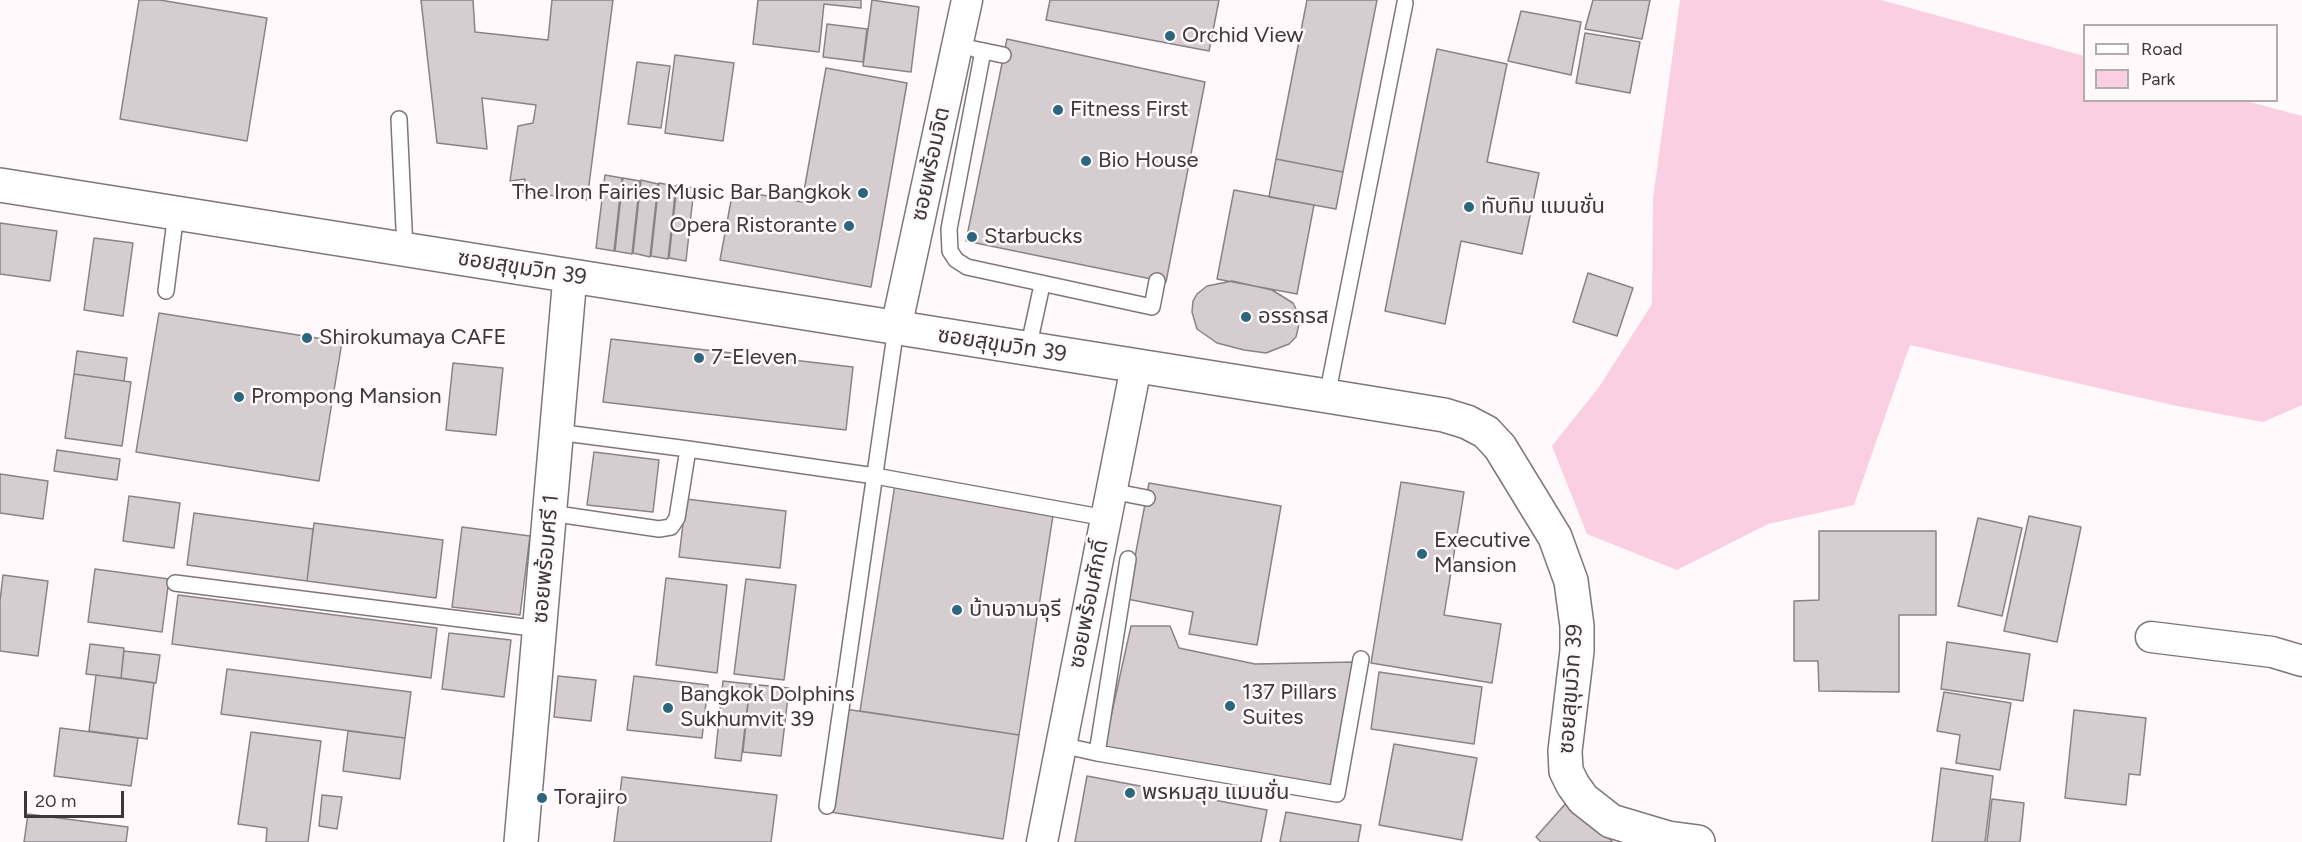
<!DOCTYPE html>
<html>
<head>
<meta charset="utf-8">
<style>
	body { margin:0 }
	#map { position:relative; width:2302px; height:842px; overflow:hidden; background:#fff9fb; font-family:Figtree,sans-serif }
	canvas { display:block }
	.legend { position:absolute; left:2083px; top:24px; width:195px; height:78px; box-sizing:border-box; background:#fff9fb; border:2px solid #b1acae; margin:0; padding:8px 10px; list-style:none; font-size:18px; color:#3c383a }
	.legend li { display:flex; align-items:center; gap:12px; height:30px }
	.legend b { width:30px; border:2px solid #b1acae }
	.scale { position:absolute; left:24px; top:791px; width:100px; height:27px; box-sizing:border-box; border:3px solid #3c383a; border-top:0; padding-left:8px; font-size:18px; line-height:21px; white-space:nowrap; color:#3c383a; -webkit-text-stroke:4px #fff9fb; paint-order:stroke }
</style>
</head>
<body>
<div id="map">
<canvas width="2302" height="842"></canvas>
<ul class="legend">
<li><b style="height:8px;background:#fff"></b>Road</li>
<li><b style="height:16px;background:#facfe1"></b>Park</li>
</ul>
<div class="scale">20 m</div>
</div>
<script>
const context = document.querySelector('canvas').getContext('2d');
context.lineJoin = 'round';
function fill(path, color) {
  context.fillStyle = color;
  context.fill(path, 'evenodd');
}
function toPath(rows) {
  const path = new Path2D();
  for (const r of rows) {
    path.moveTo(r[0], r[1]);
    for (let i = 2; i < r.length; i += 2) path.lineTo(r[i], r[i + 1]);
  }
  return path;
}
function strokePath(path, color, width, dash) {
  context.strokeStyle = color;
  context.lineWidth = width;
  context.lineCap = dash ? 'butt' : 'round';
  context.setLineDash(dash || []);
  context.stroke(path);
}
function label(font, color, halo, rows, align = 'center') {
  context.font = font + ' Figtree,"Noto Sans Thai",sans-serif';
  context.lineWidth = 5;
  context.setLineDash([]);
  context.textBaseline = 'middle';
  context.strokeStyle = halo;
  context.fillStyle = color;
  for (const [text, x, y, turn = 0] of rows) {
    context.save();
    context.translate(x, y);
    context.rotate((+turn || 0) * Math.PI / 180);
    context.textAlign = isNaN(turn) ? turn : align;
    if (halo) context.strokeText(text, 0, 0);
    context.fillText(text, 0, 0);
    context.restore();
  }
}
fill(toPath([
	[1680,0,1881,0,2084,56,2084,100,2246,101,2302,116,2302,405,2263,422,2177,406,1910,345,1854,505,1768,524,1677,570,1587,534,1552,446,1599,387,1652,304,1653,198]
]), '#facfe1');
const building = toPath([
	[139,0,160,0,267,18,247,141,120,119,139,0],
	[421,0,473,0,475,32,548,40,552,0,613,0,587,200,523,192,525,179,510,181,518,126,533,123,536,105,482,98,487,149,437,143,421,0],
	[758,0,861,0,861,8,824,4,819,52,753,44,758,0],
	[872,0,919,7,911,72,863,66,872,0],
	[1050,0,1219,0,1209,51,1046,20,1050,0],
	[1307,0,1377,0,1343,172,1276,159,1307,0],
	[1593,0,1650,0,1642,39,1585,29,1593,0],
	[1521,11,1581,22,1571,75,1508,61,1521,11],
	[827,24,867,29,863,62,823,57,827,24],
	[1585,33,1640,42,1630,93,1576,83,1585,33],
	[1007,39,1205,82,1166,282,966,241,1007,39],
	[1437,49,1507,64,1487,162,1539,173,1522,254,1461,241,1445,324,1385,311,1437,49],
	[675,55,734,63,723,141,665,133,675,55],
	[637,62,670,66,661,128,628,124,637,62],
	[826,68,907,83,871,287,720,260,733,190,802,202,826,68],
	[1276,159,1343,172,1336,209,1269,197,1276,159],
	[605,175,622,178,614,251,596,248,605,175],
	[623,178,640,181,632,254,615,251,623,178],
	[641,180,658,184,650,257,633,253,641,180],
	[659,183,676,186,668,259,651,256,659,183],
	[677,185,694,188,686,261,669,258,677,185],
	[1234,190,1314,205,1297,294,1217,279,1234,190],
	[0,223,57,231,50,281,0,274,0,223],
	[94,238,133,243,123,316,84,310,94,238],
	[1588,273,1633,288,1617,336,1573,322,1588,273],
	[1232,281,1272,290,1293,303,1298,313,1299,324,1296,337,1289,344,1266,353,1244,350,1217,343,1197,329,1192,312,1193,301,1197,294,1207,286,1232,281],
	[159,313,342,342,319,481,136,452,159,313],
	[611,339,853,367,846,430,603,402,611,339],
	[77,351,127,358,124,381,74,374,77,351],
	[453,363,503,368,496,435,446,430,453,363],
	[74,374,131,382,122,446,65,438,74,374],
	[57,450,120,459,117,480,54,471,57,450],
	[594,452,659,460,653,512,587,505,594,452],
	[0,474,48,481,43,519,0,513,0,474],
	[1401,482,1464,492,1444,615,1501,624,1492,683,1371,663,1401,482],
	[1149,483,1281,506,1257,645,1189,634,1193,612,1127,599,1149,483],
	[895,484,1054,509,1019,735,860,711,895,484],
	[129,496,180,503,174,548,123,541,129,496],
	[686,499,786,511,780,568,679,557,686,499],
	[194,513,313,529,307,581,187,565,194,513],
	[2029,516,2081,527,2057,642,2004,631,2029,516],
	[1978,518,2022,528,2002,616,1958,606,1978,518],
	[314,523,443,540,436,598,307,581,314,523],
	[462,527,530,536,520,615,452,607,462,527],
	[1819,531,1936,531,1936,615,1899,615,1899,692,1819,691,1818,661,1794,661,1794,601,1819,600,1819,531],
	[95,569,169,579,162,632,88,622,95,569],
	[3,575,48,581,38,656,0,651,0,601,3,575],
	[666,578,727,585,717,673,656,665,666,578],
	[746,579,796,585,784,680,734,674,746,579],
	[178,595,437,628,431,678,172,644,178,595],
	[1131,626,1170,626,1179,648,1255,664,1354,662,1333,788,1104,748,1131,626],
	[449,633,511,640,504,697,442,689,449,633],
	[1947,642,2030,654,2023,701,1941,689,1947,642],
	[90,644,124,648,121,678,86,674,90,644],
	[124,651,160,655,156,683,121,678,124,651],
	[227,669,411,692,405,738,221,714,227,669],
	[1379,672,1482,687,1474,744,1371,729,1379,672],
	[96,675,154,683,147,739,89,731,96,675],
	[558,676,596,680,591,721,554,717,558,676],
	[634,676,708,685,702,738,627,730,634,676],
	[723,681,750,684,741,761,715,758,723,681],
	[750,684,789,688,781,756,743,752,750,684],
	[1944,692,2011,703,2000,770,1956,763,1960,735,1937,731,1944,692],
	[845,709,1019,735,1003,839,830,812,845,709],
	[2074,710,2146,718,2140,775,2129,774,2126,805,2065,798,2074,710],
	[60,728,138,738,131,786,54,776,60,728],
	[348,731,405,738,400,779,343,771,348,731],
	[251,732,321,741,308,842,266,842,267,828,238,824,251,732],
	[1394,744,1477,758,1462,840,1379,825,1394,744],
	[1941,768,1993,776,1985,842,1932,842,1941,768],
	[1087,776,1267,810,1261,842,1075,842,1087,776],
	[622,777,777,795,771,842,614,842,622,777],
	[322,795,342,797,337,829,319,826,322,795],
	[1992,799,2024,803,2020,842,1987,842,1992,799],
	[1567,802,1613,842,1541,842,1536,837,1567,802],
	[1286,812,1361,825,1358,842,1280,842,1286,812],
	[28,814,128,827,126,842,24,842,28,814]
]);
fill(building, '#d5cdd0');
strokePath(building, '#8a8386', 1.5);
const service = toPath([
	[974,49,1003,55],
	[983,51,949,229,950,251,956,260,967,267,1152,307,1157,281],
	[399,119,405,250],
	[166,291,176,213],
	[1028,349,1042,285],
	[1327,396,1405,3],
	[688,449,875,476,1106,518],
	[1111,491,1147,498],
	[550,513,659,529,671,527,677,518,688,449,557,432],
	[1128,559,1097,753,1337,794,1361,659],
	[175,583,540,629],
	[1061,745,1097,753],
	[827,806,896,328]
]);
const minor = toPath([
	[896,328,967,0],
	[2151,637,2272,652,2302,661],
	[1042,842,1136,367]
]);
const tertiary = toPath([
	[0,185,1327,396,1444,415,1467,422,1486,432,1500,447,1555,537,1571,581,1577,626,1577,651,1565,751,1566,771,1573,785,1583,799,1611,821,1668,838,1698,842],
	[521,842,570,276]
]);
strokePath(service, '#7e777a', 18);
strokePath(minor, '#7e777a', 33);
strokePath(tertiary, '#7e777a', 36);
strokePath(service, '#fff', 15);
strokePath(minor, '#fff', 30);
strokePath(tertiary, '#fff', 33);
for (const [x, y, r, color] of [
	[1170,36,6,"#2b667e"],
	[1058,110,6,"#2b667e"],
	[1086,161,6,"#2b667e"],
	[863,193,6,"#2b667e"],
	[1469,207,6,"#2b667e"],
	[849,226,6,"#2b667e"],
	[972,237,6,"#2b667e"],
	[1246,317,6,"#2b667e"],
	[307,338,6,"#2b667e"],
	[699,358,6,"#2b667e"],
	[239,397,6,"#2b667e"],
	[1422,554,6,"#2b667e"],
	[957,610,6,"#2b667e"],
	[1230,706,6,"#2b667e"],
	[668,708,6,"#2b667e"],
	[1130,793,6,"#2b667e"],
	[542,798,6,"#2b667e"]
]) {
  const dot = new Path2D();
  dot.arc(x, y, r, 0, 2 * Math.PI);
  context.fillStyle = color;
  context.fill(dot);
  strokePath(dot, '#fff9fb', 2);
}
label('22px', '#3c383a', '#fff9fb', [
	["Orchid View",1182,36],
	["Fitness First",1070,110],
	["Bio House",1098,161],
	["The Iron Fairies Music Bar Bangkok",851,193,"right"],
	["ทับทิม แมนชั่น",1481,207],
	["Opera Ristorante",837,226,"right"],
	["Starbucks",984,237],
	["อรรถรส",1258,317],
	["Shirokumaya CAFE",319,338],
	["7-Eleven",711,358],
	["Prompong Mansion",251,397],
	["Executive",1434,541],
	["Mansion",1434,566],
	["บ้านจามจุรี",969,610],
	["137 Pillars",1242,693],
	["Suites",1242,718],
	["Bangkok Dolphins",680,695],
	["Sukhumvit 39",680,720],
	["พรหมสุข แมนชั่น",1142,793],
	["Torajiro",554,798]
], 'left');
label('22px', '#3c383a', '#fff9fb', [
	["ซอยพร้อมจิต",931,164,-78],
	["ซอยสุขุมวิท 39",522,268,9],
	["ซอยสุขุมวิท 39",1002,345,9],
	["ซอยพร้อมศรี 1",546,559,-85],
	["ซอยพร้อมศักดิ์",1089,604,-79],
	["ซอยสุขุมวิท 39",1571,689,-86]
]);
</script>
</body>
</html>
